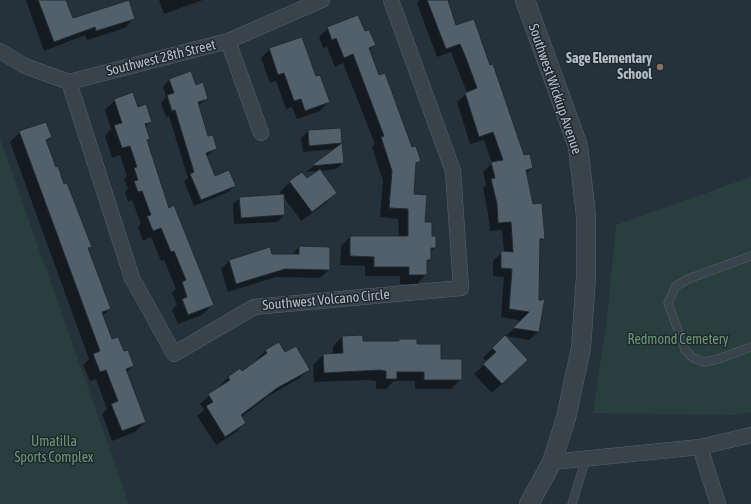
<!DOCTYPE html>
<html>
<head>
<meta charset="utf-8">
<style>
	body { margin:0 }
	canvas { display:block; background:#25323c }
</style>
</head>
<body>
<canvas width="751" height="504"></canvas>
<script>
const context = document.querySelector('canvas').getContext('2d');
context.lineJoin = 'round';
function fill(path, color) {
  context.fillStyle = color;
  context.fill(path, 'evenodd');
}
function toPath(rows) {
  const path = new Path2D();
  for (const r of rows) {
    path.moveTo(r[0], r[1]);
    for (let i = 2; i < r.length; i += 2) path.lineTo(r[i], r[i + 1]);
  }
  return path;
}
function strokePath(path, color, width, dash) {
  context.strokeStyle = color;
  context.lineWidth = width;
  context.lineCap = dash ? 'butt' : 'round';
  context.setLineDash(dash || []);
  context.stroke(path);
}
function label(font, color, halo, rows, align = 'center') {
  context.font = font + ' "Asap Condensed",sans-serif';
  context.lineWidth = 3;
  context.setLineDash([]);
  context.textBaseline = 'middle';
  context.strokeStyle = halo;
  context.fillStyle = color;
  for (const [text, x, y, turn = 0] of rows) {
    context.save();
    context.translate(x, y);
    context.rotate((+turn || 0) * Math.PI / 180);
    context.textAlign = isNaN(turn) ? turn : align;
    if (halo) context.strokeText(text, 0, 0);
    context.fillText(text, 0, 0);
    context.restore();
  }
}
fill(toPath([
	[0,139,121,481,129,504,0,504],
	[751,177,751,412,734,415,593,413,607,318,616,225]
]), '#283f3d');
fill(toPath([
	[26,0,65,0,72,19,134,18,125,28,87,40,85,35,44,51],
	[159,0,203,0,164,14],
	[420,0,450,0,448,3,456,27,523,156,532,168,526,174,532,205,544,238,539,243,538,332,529,340,506,336,522,321,501,317,504,277,493,276,493,261,502,252,504,252,502,230,490,231,488,213,483,188,486,185,483,172,492,163,484,140,470,144,457,102,467,93,451,52,437,57,417,3],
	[328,28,364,33,374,45,369,51,379,76,412,148,420,161,414,166,413,194,435,248,430,252,430,260,426,264,426,274,417,284,400,284,400,276,365,276,365,266,340,265,341,246,350,237,399,237,398,219,380,217,383,181,372,147,375,144,343,63,335,67,327,47,323,48,319,37],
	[270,49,315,78,328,102,320,111,297,119,292,107,286,109,276,81,270,83,261,58],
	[190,73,195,86,207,98,198,106,207,138,216,149,206,157,214,177,235,186,228,192,194,206,184,181,188,178,169,116,166,117,161,103,166,97,163,87,169,80],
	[115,100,138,108,151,122,145,127,149,138,146,141,169,209,212,305,202,315,178,324,172,310,177,305,172,293,176,289,164,260,161,261,151,237,143,241,138,227,141,224,132,200,128,202,125,192,128,189,124,179,127,176,120,155,112,158,105,136,111,129,105,110],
	[308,131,341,142,336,147,343,163,336,169,320,171,336,193,326,203,301,221,283,196,284,215,278,222,234,224,233,204,240,198,282,195,280,192,290,182,307,179,319,171,306,172,336,149,303,152,301,138],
	[20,132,51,137,46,142,55,168,90,247,87,250,110,309,102,316,112,340,133,366,126,373,145,422,135,432,112,441,102,414,107,409,96,379,90,381,83,365,89,359,10,142],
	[299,247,329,270,320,278,276,277,228,292,221,269,229,261,271,255,291,255],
	[343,336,362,342,397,342,399,340,416,345,440,360,461,379,451,389,415,389,415,381,394,381,386,389,376,389,376,381,369,380,314,382,313,365,323,355,333,354,333,346],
	[493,348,517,370,492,393,474,374,487,362,483,358],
	[266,350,284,354,309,369,300,378,267,397,241,417,245,423,236,432,216,445,197,416,204,410,200,404,228,378,240,370,242,372,258,361,257,359]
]), '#0007');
const building = toPath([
	[38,0,66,0,73,18,129,0,135,19,96,31,95,27,54,42,38,0],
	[427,0,448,0,456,25,474,19,490,65,493,64,524,155,530,154,533,168,526,170,533,204,542,203,545,239,540,239,539,300,542,300,545,298,539,332,513,328,529,312,509,309,512,269,501,268,501,251,513,252,511,222,498,223,497,204,491,179,495,178,491,162,503,160,493,132,479,137,465,93,477,88,466,58,460,44,446,49,427,0],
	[358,15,365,31,369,30,376,45,369,48,379,75,385,73,412,147,416,146,421,161,416,163,414,194,427,195,425,222,432,222,432,236,436,236,436,248,431,248,431,260,427,260,427,275,409,275,409,267,374,267,374,257,350,256,350,236,408,236,408,209,389,208,392,171,381,137,384,136,353,54,344,58,336,38,332,40,327,27,358,15],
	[302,37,316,76,320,75,330,102,305,111,301,99,294,101,284,73,278,75,269,48,302,37],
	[191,71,196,85,203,82,208,99,198,102,208,136,213,135,217,149,206,153,215,176,229,170,236,186,201,200,190,174,194,172,175,110,172,111,167,95,174,93,169,79,191,71],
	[133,92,138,107,146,104,152,122,145,124,150,139,147,140,169,208,174,205,214,305,188,315,182,299,187,297,182,282,186,280,174,251,171,252,161,228,153,231,147,216,151,215,142,191,138,192,134,181,138,180,134,168,137,167,130,146,122,148,114,125,122,123,114,99,133,92],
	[46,122,52,137,46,140,56,167,58,166,64,184,67,183,83,224,92,247,88,248,111,309,102,312,112,339,118,337,124,351,128,350,134,366,126,369,146,422,122,431,111,404,118,401,106,370,100,372,93,354,100,351,19,131,46,122],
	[341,128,342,143,309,146,308,130,341,128],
	[342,143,344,163,311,166,342,143],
	[320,169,337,193,312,212,289,181,302,172,307,178,320,169],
	[284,194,285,215,241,218,239,197,284,194],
	[299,246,330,247,330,270,285,269,236,284,229,260,270,247,272,254,299,254,299,246],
	[363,335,363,341,399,341,399,339,417,339,417,344,441,344,441,359,462,359,462,380,424,380,424,372,397,372,397,379,386,379,386,371,380,370,324,373,323,354,343,353,342,336,363,335],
	[505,335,528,360,502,384,483,364,496,352,492,348,505,335],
	[279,342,285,352,296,346,310,370,277,388,241,415,246,423,225,437,206,406,213,402,208,394,230,380,228,377,240,368,242,371,267,353,265,350,279,342]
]);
fill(building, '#52606b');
strokePath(building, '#202a33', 1);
const service = toPath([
	[751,256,688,279,676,286,668,303,685,350,693,358,704,362,718,359,751,347],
	[572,504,586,458]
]);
const minor = toPath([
	[228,41,261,133],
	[0,51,25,66,69,82,228,41,322,0],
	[69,82,132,278,174,354,254,307,461,288,453,171,391,0],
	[700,447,718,504],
	[552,462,700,447,751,435]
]);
const tertiary = toPath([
	[525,0,578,146,586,216,586,277,581,348,566,418,552,462,529,504]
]);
strokePath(service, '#57616a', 9);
strokePath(minor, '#57616a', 16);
strokePath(tertiary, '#57616a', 20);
strokePath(service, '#39434c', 8);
strokePath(minor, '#39434c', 15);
strokePath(tertiary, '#39434c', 19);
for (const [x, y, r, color] of [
	[660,67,4,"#8d6e63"]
]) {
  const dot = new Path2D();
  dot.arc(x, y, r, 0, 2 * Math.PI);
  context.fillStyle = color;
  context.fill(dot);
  strokePath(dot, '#1e2831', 1.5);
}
label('14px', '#b4bec7', '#1e2831', [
	["Southwest 28th Street",161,58,-14],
	["Southwest Wickiup Avenue",555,89,71],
	["Southwest Volcano Circle",326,300,-5]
]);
label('bold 14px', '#b4bec7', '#1e2831', [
	["Sage Elementary",652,59],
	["School",652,75]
], 'right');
label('14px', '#6d9771', '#1e2831', [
	["Redmond Cemetery",678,340],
	["Umatilla",54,442],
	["Sports Complex",54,458]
]);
</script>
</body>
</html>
